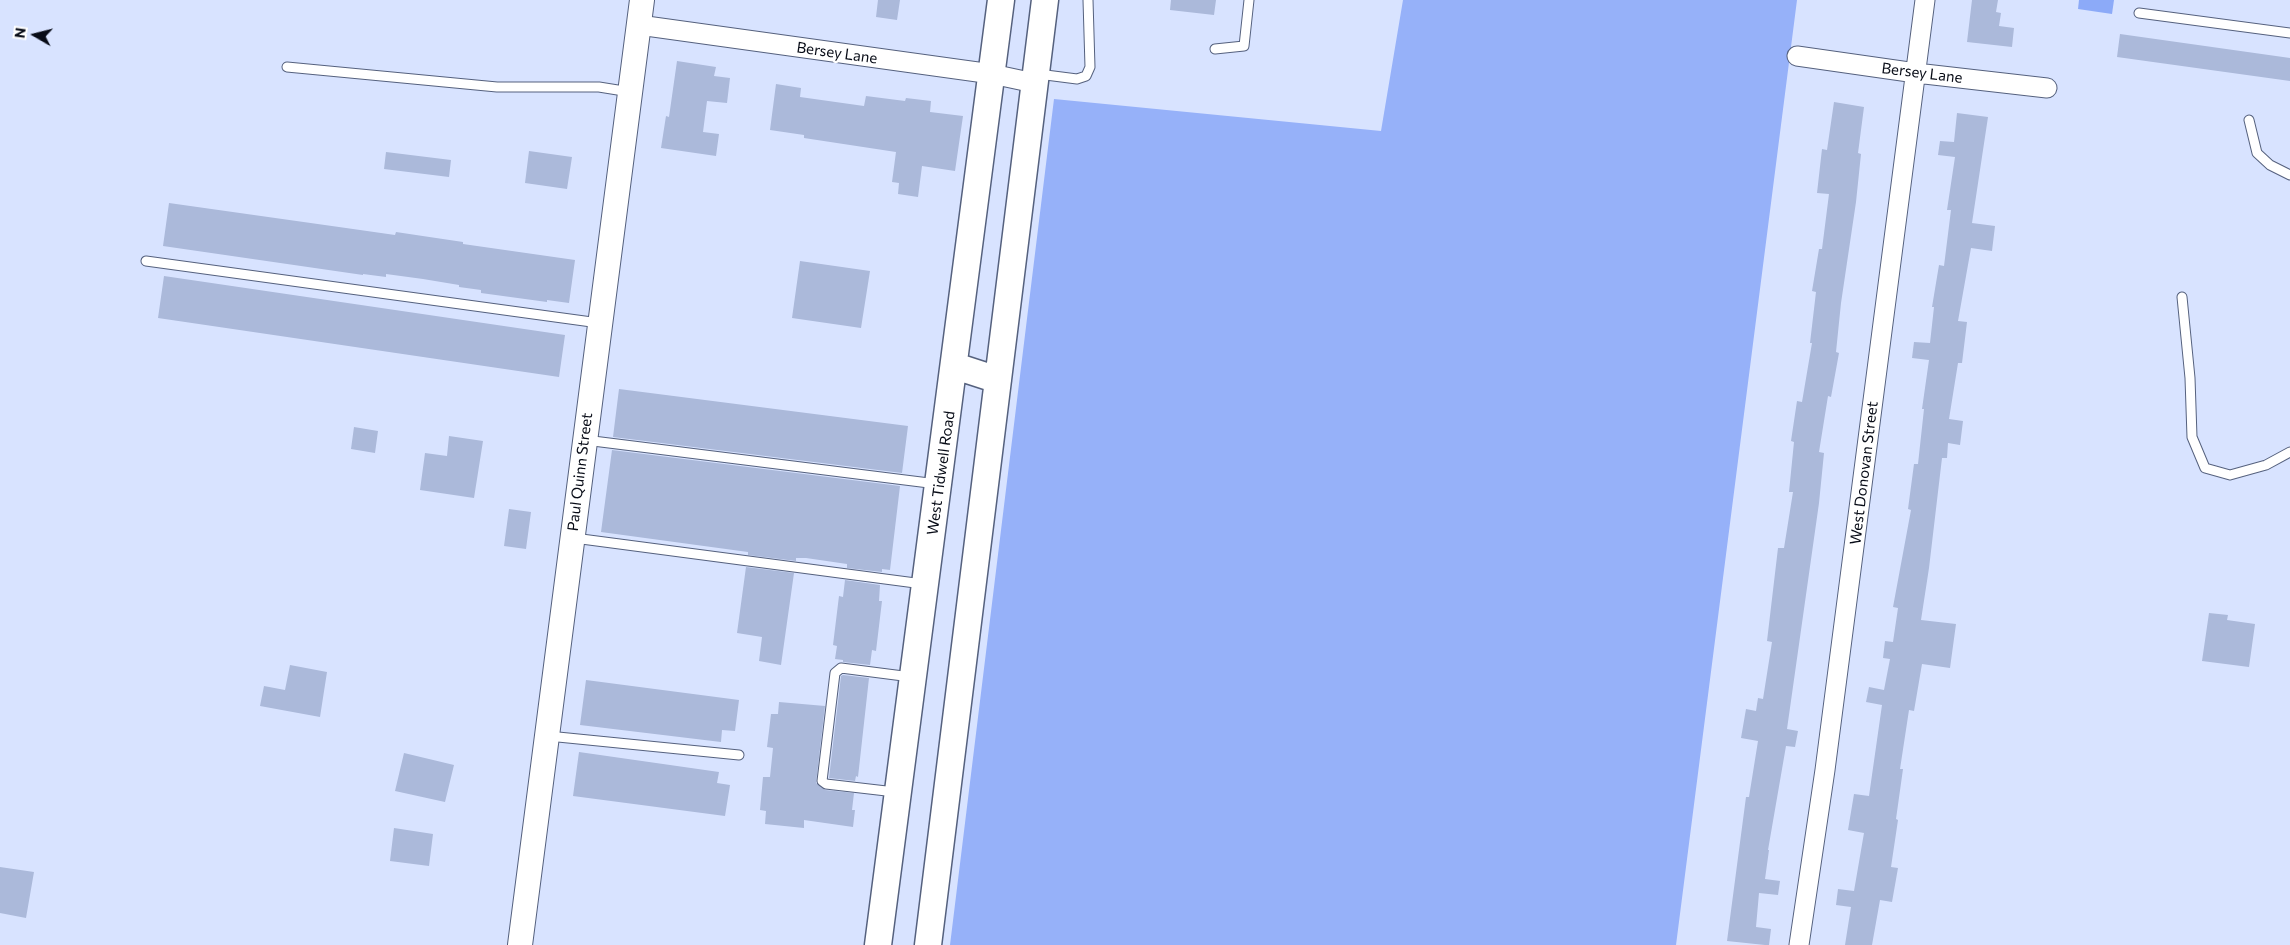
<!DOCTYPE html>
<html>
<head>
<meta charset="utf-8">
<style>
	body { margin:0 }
	#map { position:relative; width:2290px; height:945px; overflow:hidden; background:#d8e3ff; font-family:Commissioner,sans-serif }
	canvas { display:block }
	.north { position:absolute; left:10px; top:10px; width:50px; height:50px; -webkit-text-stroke:4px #fff; paint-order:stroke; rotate:278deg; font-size:14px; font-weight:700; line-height:20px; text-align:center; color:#080c17 }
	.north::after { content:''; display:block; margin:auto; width:18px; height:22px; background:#080c17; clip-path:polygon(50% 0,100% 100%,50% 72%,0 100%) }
</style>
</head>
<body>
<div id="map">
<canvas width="2290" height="945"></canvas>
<div class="north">N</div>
</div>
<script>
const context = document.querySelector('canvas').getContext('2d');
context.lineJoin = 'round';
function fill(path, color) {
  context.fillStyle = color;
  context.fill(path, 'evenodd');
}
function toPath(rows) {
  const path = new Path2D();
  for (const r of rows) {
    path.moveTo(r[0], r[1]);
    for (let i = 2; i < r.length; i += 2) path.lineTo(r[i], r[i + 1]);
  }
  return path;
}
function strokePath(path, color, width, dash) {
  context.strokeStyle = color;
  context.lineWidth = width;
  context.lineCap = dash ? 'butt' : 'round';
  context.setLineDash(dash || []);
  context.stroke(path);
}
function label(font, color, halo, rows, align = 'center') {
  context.font = font + ' Commissioner,sans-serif';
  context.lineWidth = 4.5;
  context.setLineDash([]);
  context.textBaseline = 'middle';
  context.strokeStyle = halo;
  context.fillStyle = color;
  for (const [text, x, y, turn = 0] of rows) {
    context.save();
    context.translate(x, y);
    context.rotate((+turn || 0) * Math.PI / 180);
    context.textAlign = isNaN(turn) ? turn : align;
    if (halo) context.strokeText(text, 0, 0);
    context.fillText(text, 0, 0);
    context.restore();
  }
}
fill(toPath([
	[1403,0,1797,0,1676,945,950,945,1054,99,1381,131]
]), '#96b1f9');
fill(toPath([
	[2079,0,2114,0,2112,14,2078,9]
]), '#8caaf8');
fill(toPath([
	[878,0,900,0,897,20,876,17],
	[1171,0,1216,0,1214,15,1170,10],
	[1972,0,1998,0,1996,12,2001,13,1999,26,2014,28,2012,47,1967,42],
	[2120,34,2290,58,2290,81,2117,57],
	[677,61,716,67,714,76,730,78,727,103,707,101,703,132,719,134,716,156,661,148,666,116,669,117],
	[776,84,801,88,800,97,864,106,866,96,905,101,906,98,931,101,930,112,963,116,955,171,922,166,918,197,898,194,899,183,892,182,896,152,804,138,804,135,770,130],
	[1834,102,1864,107,1858,153,1861,154,1856,202,1841,303,1836,352,1839,353,1831,397,1828,396,1819,452,1824,453,1819,503,1787,729,1798,731,1795,747,1786,746,1768,850,1769,850,1765,879,1780,881,1778,895,1759,893,1756,927,1771,929,1769,945,1765,945,1727,941,1746,797,1749,797,1758,741,1741,738,1746,709,1756,711,1758,698,1763,699,1772,642,1767,641,1778,548,1784,548,1793,492,1789,492,1794,442,1791,441,1797,401,1802,402,1812,343,1810,343,1816,292,1812,291,1819,249,1822,249,1829,194,1817,193,1822,149,1827,150],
	[1957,113,1988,117,1972,223,1995,226,1992,251,1971,248,1958,321,1967,322,1962,363,1958,363,1949,419,1963,421,1960,445,1948,443,1947,458,1942,458,1929,568,1921,620,1956,624,1950,668,1922,664,1914,711,1909,710,1900,769,1903,769,1896,819,1898,820,1891,867,1898,868,1892,902,1880,900,1872,945,1845,945,1851,907,1836,905,1838,889,1854,891,1864,833,1848,830,1854,794,1869,796,1882,705,1866,702,1869,687,1884,690,1890,659,1883,658,1885,641,1893,642,1898,608,1893,607,1911,510,1908,509,1914,464,1918,464,1924,409,1922,409,1929,360,1912,358,1914,342,1930,343,1934,307,1932,307,1939,265,1944,266,1951,210,1947,210,1955,157,1938,155,1940,141,1954,142],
	[529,151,572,157,567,189,525,183],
	[386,152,451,160,449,177,384,169],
	[169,203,346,228,395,235,396,232,416,235,463,242,463,244,575,260,569,303,547,300,547,302,481,293,481,290,459,287,459,285,423,279,386,274,386,277,363,274,363,275,163,246],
	[800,261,870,271,861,328,792,318],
	[164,276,565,335,559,377,158,318],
	[619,389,908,426,902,473,613,437],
	[354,427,378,431,375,453,351,449],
	[449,436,483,441,474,498,420,490,425,453,447,456],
	[612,450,900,486,890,570,882,569,882,572,847,568,847,564,806,558,796,558,796,561,748,555,748,552,601,532],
	[509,509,531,512,526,549,504,546],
	[746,567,794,573,781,665,759,661,762,637,737,633],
	[845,580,880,585,879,601,882,601,876,651,872,650,870,665,843,662,843,660,835,659,837,646,833,645,839,596,843,597],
	[2209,613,2228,615,2227,620,2255,624,2249,667,2202,661],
	[290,665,327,672,320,717,260,706,264,686,285,690],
	[843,675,869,678,858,777,856,776,855,781,829,778,841,676],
	[586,680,739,700,735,731,722,730,721,742,580,725],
	[779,702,825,706,816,783,825,790,854,793,852,810,855,810,853,827,804,820,804,828,765,824,766,811,760,810,763,777,770,777,773,748,767,747,769,731,771,714,778,714],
	[579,752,719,772,717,783,730,785,725,816,573,796],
	[404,753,454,765,445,802,395,791],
	[394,828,433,834,429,866,390,861],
	[0,867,34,872,26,918,0,913]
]), '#abb9da');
const service = toPath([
	[2139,13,2290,33],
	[1215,49,1244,46,1249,0],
	[287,67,497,87,599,87,630,92],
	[1038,74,1077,79,1086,76,1090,67,1088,0],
	[2249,120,2257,153,2270,165,2290,175],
	[146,261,599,323],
	[2182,297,2190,378,2192,437,2205,468,2230,475,2266,465,2290,452],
	[585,440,937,484],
	[574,538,923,584],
	[548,736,739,755],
	[895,792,826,784,822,781,835,673,841,668,911,677]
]);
const minor = toPath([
	[639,25,992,74,1034,83],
	[1797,56,1916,73,2047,88],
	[1799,945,1825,770,1925,0]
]);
const tertiary = toPath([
	[520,945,642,0]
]);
const secondary = toPath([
	[955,366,998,380],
	[878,945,1001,0],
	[928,945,1045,0]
]);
strokePath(service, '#55617e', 11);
strokePath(minor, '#55617e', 21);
strokePath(tertiary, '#55617e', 26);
strokePath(secondary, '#55617e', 29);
strokePath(service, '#fff', 9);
strokePath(minor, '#fff', 19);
strokePath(tertiary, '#fff', 24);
strokePath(secondary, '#fff', 26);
label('15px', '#080c17', '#fff', [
	["Bersey Lane",837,53,8],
	["Bersey Lane",1922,73,7],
	["Paul Quinn Street",580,472,-83],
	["West Tidwell Road",941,473,-82],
	["West Donovan Street",1864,473,-83]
]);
</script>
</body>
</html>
